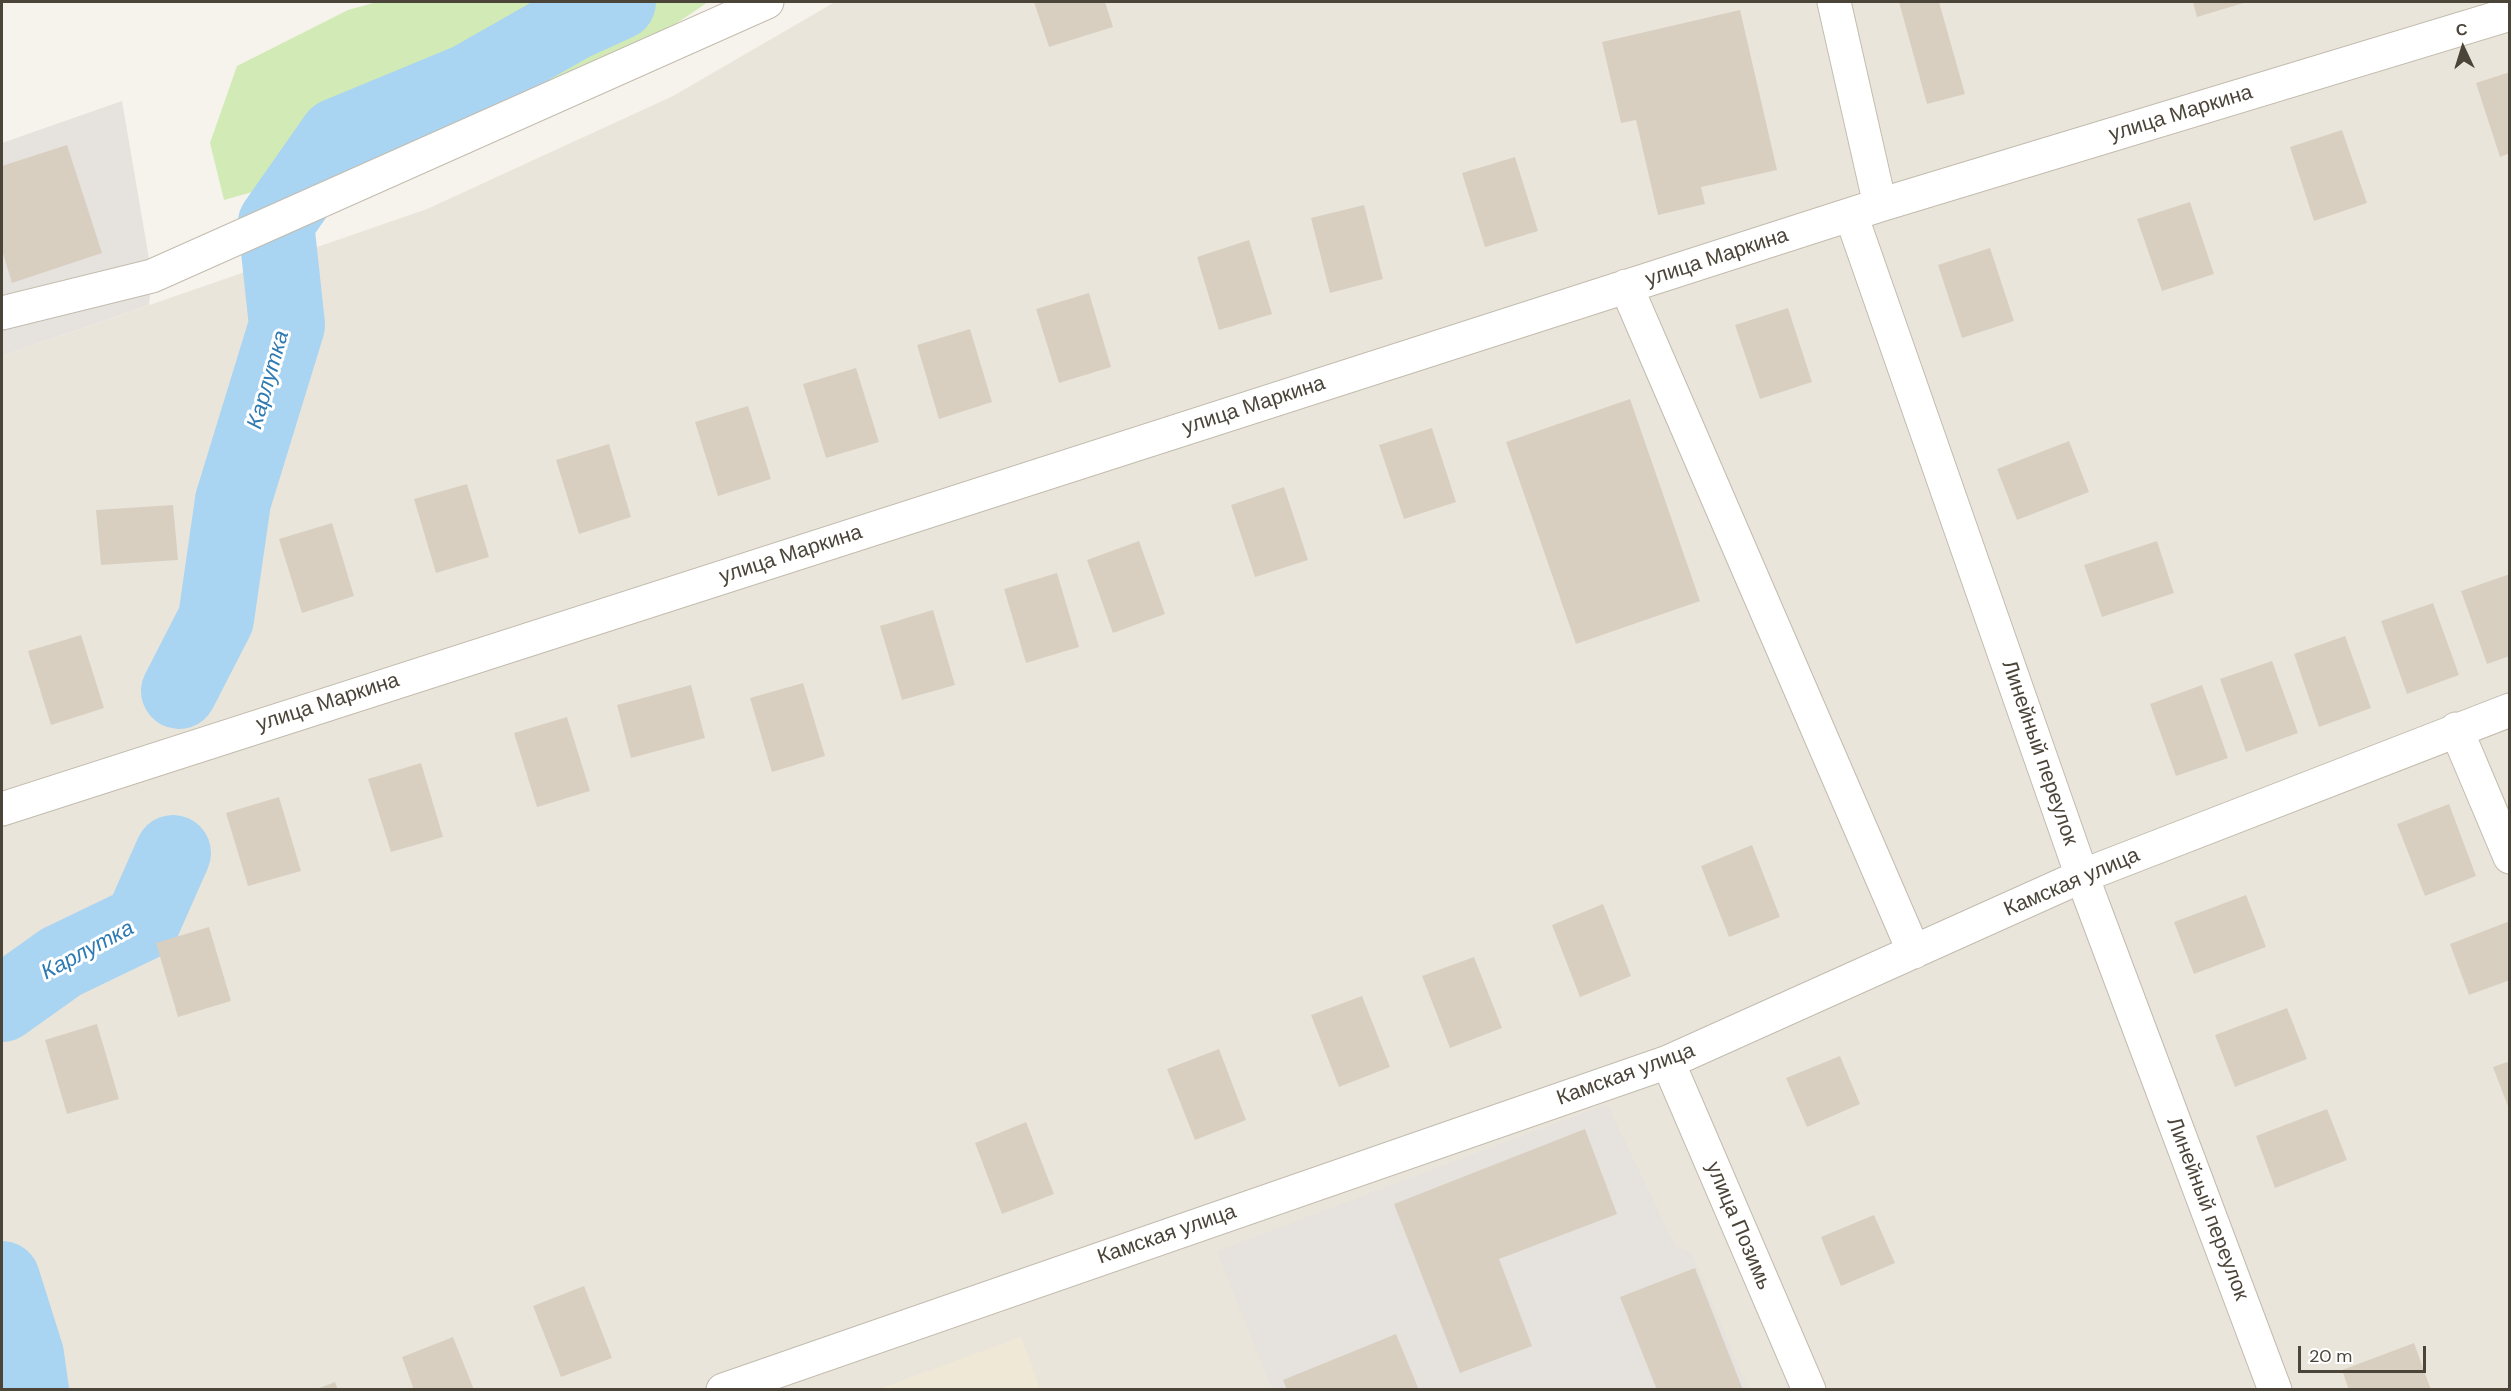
<!DOCTYPE html>
<html>
<head>
<meta charset="utf-8">
<style>
	body { margin:0 }
	#map { position:relative; width:2511px; height:1391px; overflow:hidden; background:#f6f3ec; font-family:"DM Sans",sans-serif }
	canvas { display:block }
	.frame { position:absolute; inset:0; border:3px solid #4b4439; pointer-events:none }
	.north { position:absolute; left:2433px; top:18px; width:60px; height:60px; -webkit-text-stroke:4px #fff; paint-order:stroke; rotate:356deg; font-size:16px; font-weight:700; line-height:24px; text-align:center; color:#4b4439 }
	.north::after { content:''; display:block; margin:auto; width:21px; height:27px; background:#4b4439; clip-path:polygon(50% 0,100% 100%,50% 72%,0 100%) }
	.scale { position:absolute; left:2298px; top:1346px; width:128px; height:27px; box-sizing:border-box; border:3px solid #4b4439; border-top:0; padding-left:8px; font-size:18px; line-height:21px; white-space:nowrap; color:#4b4439; -webkit-text-stroke:4px #fff; paint-order:stroke }
</style>
</head>
<body>
<div id="map">
<canvas width="2511" height="1391"></canvas>
<div class="frame"></div>
<div class="north">С</div>
<div class="scale">20 m</div>
</div>
<script>
const context = document.querySelector('canvas').getContext('2d');
context.lineJoin = 'round';
function fill(path, color) {
  context.fillStyle = color;
  context.fill(path, 'evenodd');
}
function toPath(rows) {
  const path = new Path2D();
  for (const r of rows) {
    path.moveTo(r[0], r[1]);
    for (let i = 2; i < r.length; i += 2) path.lineTo(r[i], r[i + 1]);
  }
  return path;
}
function strokePath(path, color, width, dash) {
  context.strokeStyle = color;
  context.lineWidth = width;
  context.lineCap = dash ? 'butt' : 'round';
  context.setLineDash(dash || []);
  context.stroke(path);
}
function label(font, color, halo, rows, align = 'center') {
  context.font = font + ' "DM Sans",sans-serif';
  context.lineWidth = 6;
  context.setLineDash([]);
  context.textBaseline = 'middle';
  context.strokeStyle = halo;
  context.fillStyle = color;
  for (const [text, x, y, turn = 0] of rows) {
    context.save();
    context.translate(x, y);
    context.rotate((+turn || 0) * Math.PI / 180);
    context.textAlign = isNaN(turn) ? turn : align;
    if (halo) context.strokeText(text, 0, 0);
    context.fillText(text, 0, 0);
    context.restore();
  }
}
fill(toPath([
	[835,2,2509,2,2509,1389,2,1389,2,356,427,209,673,96]
]), '#eae5da');
fill(toPath([
	[122,101,152,276,149,305,2,356,2,143],
	[1607,1104,1675,1246,1691,1252,1748,1389,1272,1389,1217,1251]
]), '#e6e2dd');
fill(toPath([
	[1021,1337,1040,1389,879,1389]
]), '#efe8d6');
fill(toPath([
	[377,2,708,2,671,27,393,152,224,200,210,143,237,66,348,10]
]), '#d2eab5');
strokePath(toPath([
	[179,691,216,619,233,501,287,325,276,223,337,136,470,81,572,23,618,2],
	[2,1004,61,962,142,923,173,853],
	[2,1279,26,1355,31,1390]
]), '#a9d4f2', 76);
fill(toPath([
	[1034,2,1105,2,1113,27,1049,47],
	[1899,2,1939,2,1965,94,1927,104],
	[2193,2,2247,2,2197,17],
	[1740,10,1777,170,1701,187,1705,204,1658,215,1636,120,1621,123,1602,42],
	[2510,72,2510,153,2500,157,2476,83],
	[2342,130,2367,203,2314,221,2290,147],
	[67,145,102,253,12,283,2,250,2,166],
	[1515,157,1538,231,1485,247,1462,173],
	[2190,202,2214,274,2162,291,2137,219],
	[1364,205,1383,279,1330,293,1311,218],
	[1249,240,1272,314,1219,330,1197,257],
	[1990,248,2014,321,1962,338,1938,265],
	[1089,293,1111,367,1059,383,1036,309],
	[1788,308,1812,382,1760,399,1735,325],
	[970,329,992,402,939,419,917,345],
	[856,368,879,442,826,458,803,384],
	[1630,399,1700,601,1576,644,1506,442],
	[748,406,771,479,718,496,695,422],
	[1432,428,1456,502,1404,519,1379,445],
	[2069,441,2089,492,2017,520,1997,469],
	[609,444,631,517,579,534,556,460],
	[467,484,489,557,436,573,414,499],
	[1284,487,1308,560,1255,577,1231,505],
	[173,505,178,560,101,565,96,510],
	[332,523,354,596,302,613,279,539],
	[1139,541,1165,614,1113,633,1087,560],
	[2157,541,2174,593,2102,617,2084,565],
	[1057,573,1079,647,1026,663,1004,589],
	[2510,574,2510,656,2487,664,2461,591],
	[2433,603,2459,675,2407,694,2381,621],
	[933,610,955,685,902,700,880,626],
	[81,635,104,708,51,725,28,651],
	[2345,636,2371,708,2319,727,2294,654],
	[2272,661,2298,733,2246,752,2220,679],
	[803,683,825,756,772,772,750,698],
	[691,685,705,738,631,758,617,705],
	[2202,685,2228,758,2176,776,2150,704],
	[567,717,590,791,537,807,514,733],
	[421,763,443,837,391,852,368,779],
	[279,797,301,871,248,886,226,813],
	[2449,804,2476,876,2425,896,2397,824],
	[1752,845,1780,917,1729,937,1701,866],
	[2246,895,2266,947,2194,974,2174,922],
	[1603,904,1631,976,1580,997,1552,925],
	[2510,921,2510,980,2469,995,2450,944],
	[209,927,231,1001,178,1017,156,943],
	[1474,957,1502,1028,1450,1048,1422,976],
	[1362,996,1390,1067,1339,1087,1311,1015],
	[2287,1008,2307,1059,2235,1087,2215,1035],
	[97,1024,119,1099,67,1114,45,1040],
	[1219,1049,1246,1120,1195,1140,1167,1069],
	[1840,1056,1860,1104,1807,1127,1786,1078],
	[2510,1061,2510,1109,2509,1109,2493,1067],
	[2327,1109,2347,1160,2275,1188,2256,1136],
	[1026,1122,1054,1194,1002,1214,975,1143],
	[1585,1129,1617,1214,1499,1259,1532,1346,1460,1373,1394,1204],
	[1874,1215,1895,1263,1841,1286,1821,1237],
	[1695,1268,1743,1390,1657,1390,1620,1297],
	[584,1286,612,1358,561,1377,533,1306],
	[1396,1334,1419,1390,1287,1390,1283,1380],
	[453,1337,474,1390,414,1390,402,1357],
	[2414,1343,2431,1390,2349,1390,2342,1370],
	[335,1382,338,1390,317,1390,317,1389]
]), '#d8cfc1');
const minor = toPath([
	[1834,2,1880,205],
	[1851,215,2082,876,2275,1390],
	[1626,286,1914,952],
	[2,313,152,276,767,2],
	[2456,729,2510,857],
	[2,809,1880,205,2510,14],
	[1668,1062,1809,1390],
	[723,1390,1668,1062,2082,876,2510,710]
]);
strokePath(minor, '#c2bbae', 35);
strokePath(minor, '#fff', 33);
label('21px', '#4b4439', '#fff', [
	["улица Маркина",2181,114,-17],
	["улица Маркина",1717,258,-18],
	["улица Маркина",1254,406,-18],
	["улица Маркина",791,555,-18],
	["улица Маркина",328,703,-18],
	["Линейный переулок",2039,753,71],
	["Камская улица",2072,883,-23],
	["Камская улица",1626,1075,-20],
	["Линейный переулок",2207,1209,69],
	["улица Позимь",1738,1226,67],
	["Камская улица",1167,1235,-19]
]);
label('italic 22px', '#2e7ab2', '#fff', [
	["Карлутка",269,380,-74],
	["Карлутка",88,951,-28]
]);
</script>
</body>
</html>
